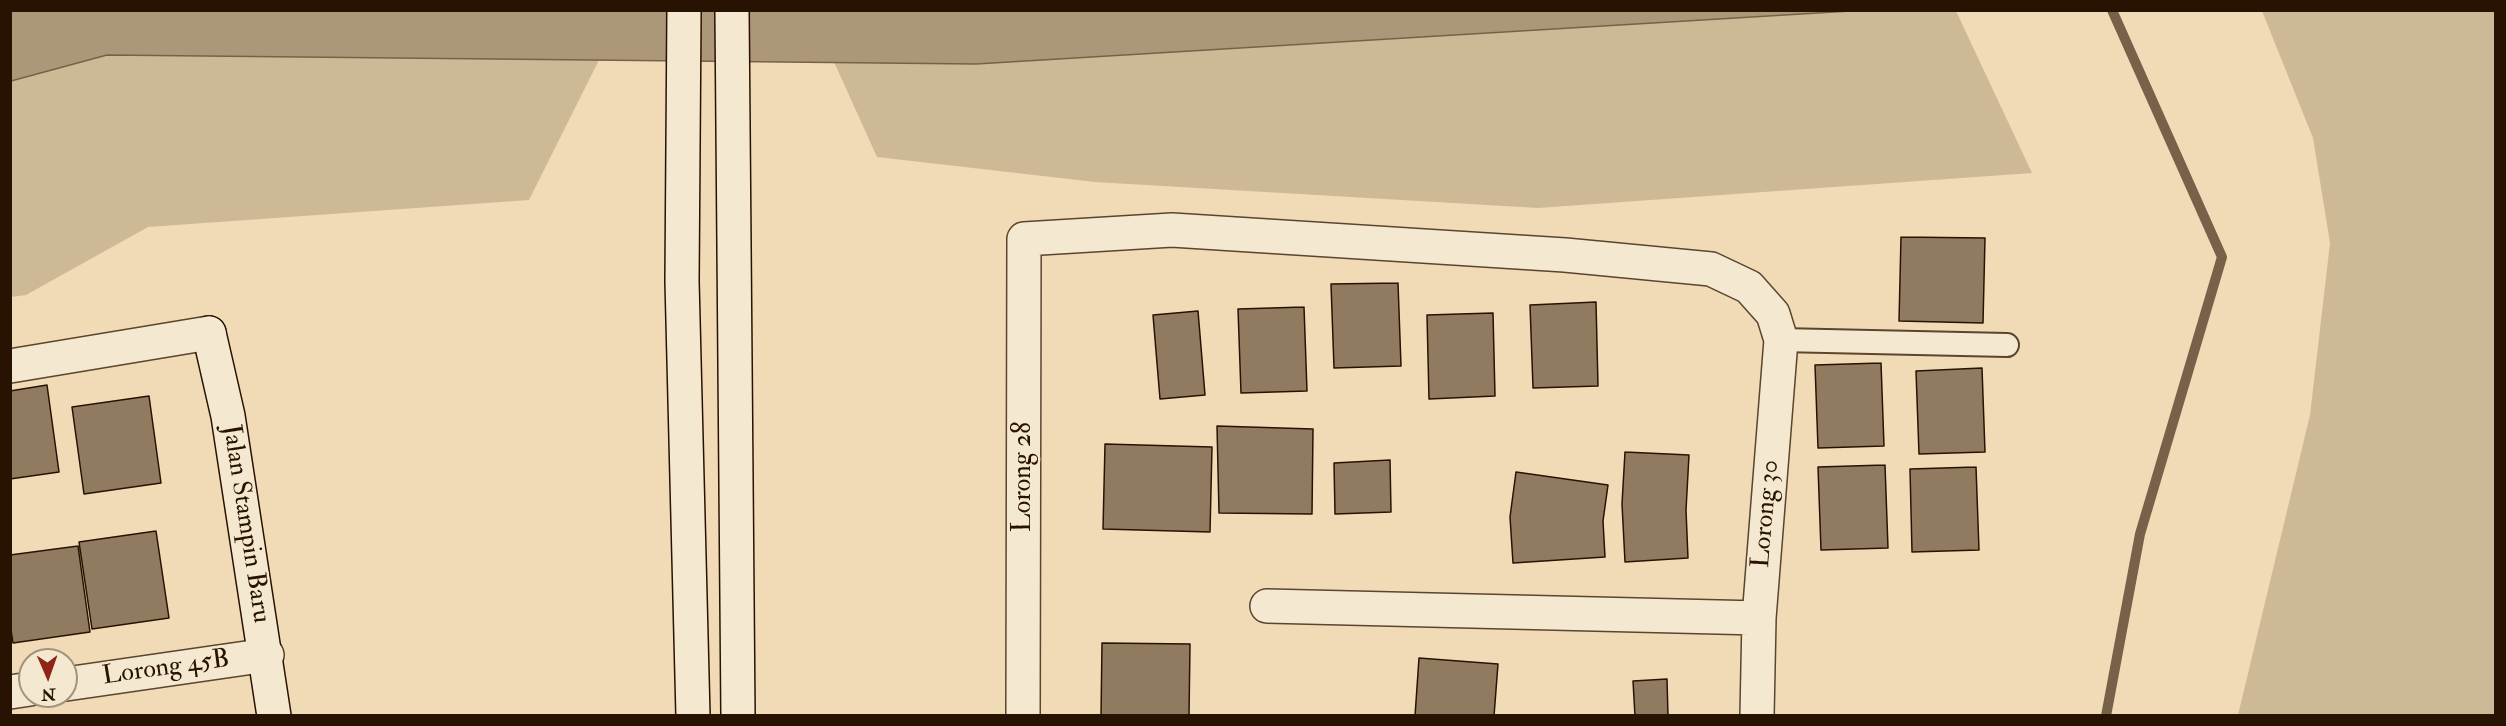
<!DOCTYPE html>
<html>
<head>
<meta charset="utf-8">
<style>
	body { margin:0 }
	#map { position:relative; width:2506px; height:726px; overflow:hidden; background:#f0dbb6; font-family:"IM FELL Double Pica",serif }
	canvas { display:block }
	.frame { position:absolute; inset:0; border:12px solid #281302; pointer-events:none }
	.north { position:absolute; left:18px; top:648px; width:60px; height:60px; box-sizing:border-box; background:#f5e8d0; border:2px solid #a3937e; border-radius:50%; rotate:178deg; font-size:16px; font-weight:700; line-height:24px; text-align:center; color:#281302 }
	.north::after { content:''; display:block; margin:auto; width:21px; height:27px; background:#8f2418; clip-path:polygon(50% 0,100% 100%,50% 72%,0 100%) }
</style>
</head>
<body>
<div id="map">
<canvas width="2506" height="726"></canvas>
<div class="frame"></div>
<div class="north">N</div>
</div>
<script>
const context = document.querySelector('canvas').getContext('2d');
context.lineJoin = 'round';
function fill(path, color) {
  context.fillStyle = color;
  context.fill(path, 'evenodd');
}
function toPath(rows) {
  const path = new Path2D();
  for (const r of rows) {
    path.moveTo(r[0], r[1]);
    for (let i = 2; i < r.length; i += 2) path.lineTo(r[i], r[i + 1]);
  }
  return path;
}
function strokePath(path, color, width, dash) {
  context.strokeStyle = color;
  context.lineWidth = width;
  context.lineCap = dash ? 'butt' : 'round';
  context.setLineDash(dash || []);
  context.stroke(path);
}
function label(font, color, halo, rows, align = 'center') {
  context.font = font + ' "IM FELL Double Pica",serif';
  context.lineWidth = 4.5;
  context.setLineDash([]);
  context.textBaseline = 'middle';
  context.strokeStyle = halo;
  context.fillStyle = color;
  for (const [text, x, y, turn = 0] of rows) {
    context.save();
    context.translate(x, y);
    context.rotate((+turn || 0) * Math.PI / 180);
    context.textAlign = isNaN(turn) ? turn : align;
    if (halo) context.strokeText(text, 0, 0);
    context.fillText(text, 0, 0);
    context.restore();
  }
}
fill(toPath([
	[1851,11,1956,11,2032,173,1538,208,1095,182,877,157,834,62,976,64],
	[2262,11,2495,11,2495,715,2238,715,2310,415,2330,243,2313,138],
	[107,55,599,60,529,200,148,227,26,295,11,297,11,81]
]), '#ceb997');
const water = toPath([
	[11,10,1851,11,976,64,107,55,11,81,11,10]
]);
fill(water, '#ac9779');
strokePath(water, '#776249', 1.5);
strokePath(toPath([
	[2106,716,2140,534,2222,257,2112,10]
]), '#776249', 10);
const building = toPath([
	[1901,237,1985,238,1983,323,1899,321,1901,237],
	[1398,283,1401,366,1334,368,1331,284,1398,283],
	[1596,302,1598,386,1533,388,1530,305,1596,302],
	[1304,307,1307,391,1241,393,1238,309,1304,307],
	[1198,311,1205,395,1160,399,1153,315,1198,311],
	[1493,313,1495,396,1429,399,1427,315,1493,313],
	[1881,363,1884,446,1818,448,1815,365,1881,363],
	[1982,368,1985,452,1919,454,1916,371,1982,368],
	[47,385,59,472,10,479,10,391,47,385],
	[149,396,161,483,84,494,72,407,149,396],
	[1217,426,1313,429,1312,514,1219,513,1217,426],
	[1105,444,1212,447,1210,532,1103,529,1105,444],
	[1625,452,1689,455,1686,510,1688,558,1625,562,1622,504,1625,452],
	[1390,460,1391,512,1335,514,1334,463,1390,460],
	[1885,465,1888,548,1821,550,1818,467,1885,465],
	[1976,467,1979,550,1912,552,1910,469,1976,467],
	[1516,472,1608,485,1603,521,1605,557,1513,563,1510,517,1516,472],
	[156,531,169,618,92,629,79,542,156,531],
	[78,546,90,632,13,643,10,623,10,555,78,546],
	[1102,643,1190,644,1189,716,1101,716,1102,643],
	[1419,658,1498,664,1494,716,1415,716,1419,658],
	[1667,679,1668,716,1635,716,1633,681,1667,679]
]);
fill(building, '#907b60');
strokePath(building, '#281302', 1.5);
const lane = toPath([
	[1781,340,2007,345]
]);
const street = toPath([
	[10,366,209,333],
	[1267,606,1759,618],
	[66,684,267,655],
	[10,692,30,689],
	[1023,716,1024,239,1172,230,1565,255,1711,269,1749,287,1773,314,1781,340,1759,618,1757,716]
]);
const secondary = toPath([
	[684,10,682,281,693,716],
	[732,10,738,716],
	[209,333,228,416,274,716]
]);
strokePath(lane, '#5a452f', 26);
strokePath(street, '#5a452f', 36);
strokePath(secondary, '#281302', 36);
strokePath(lane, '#f5e8d0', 22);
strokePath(street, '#f5e8d0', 33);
strokePath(secondary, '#f5e8d0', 33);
label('26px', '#281302', '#f5e8d0', [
	["Lorong 28",1024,477,-90],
	["Lorong 30",1767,514,-85],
	["Jalan Stampin Baru",245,524,81],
	["Lorong 45B",166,669,-8]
]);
</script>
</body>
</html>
